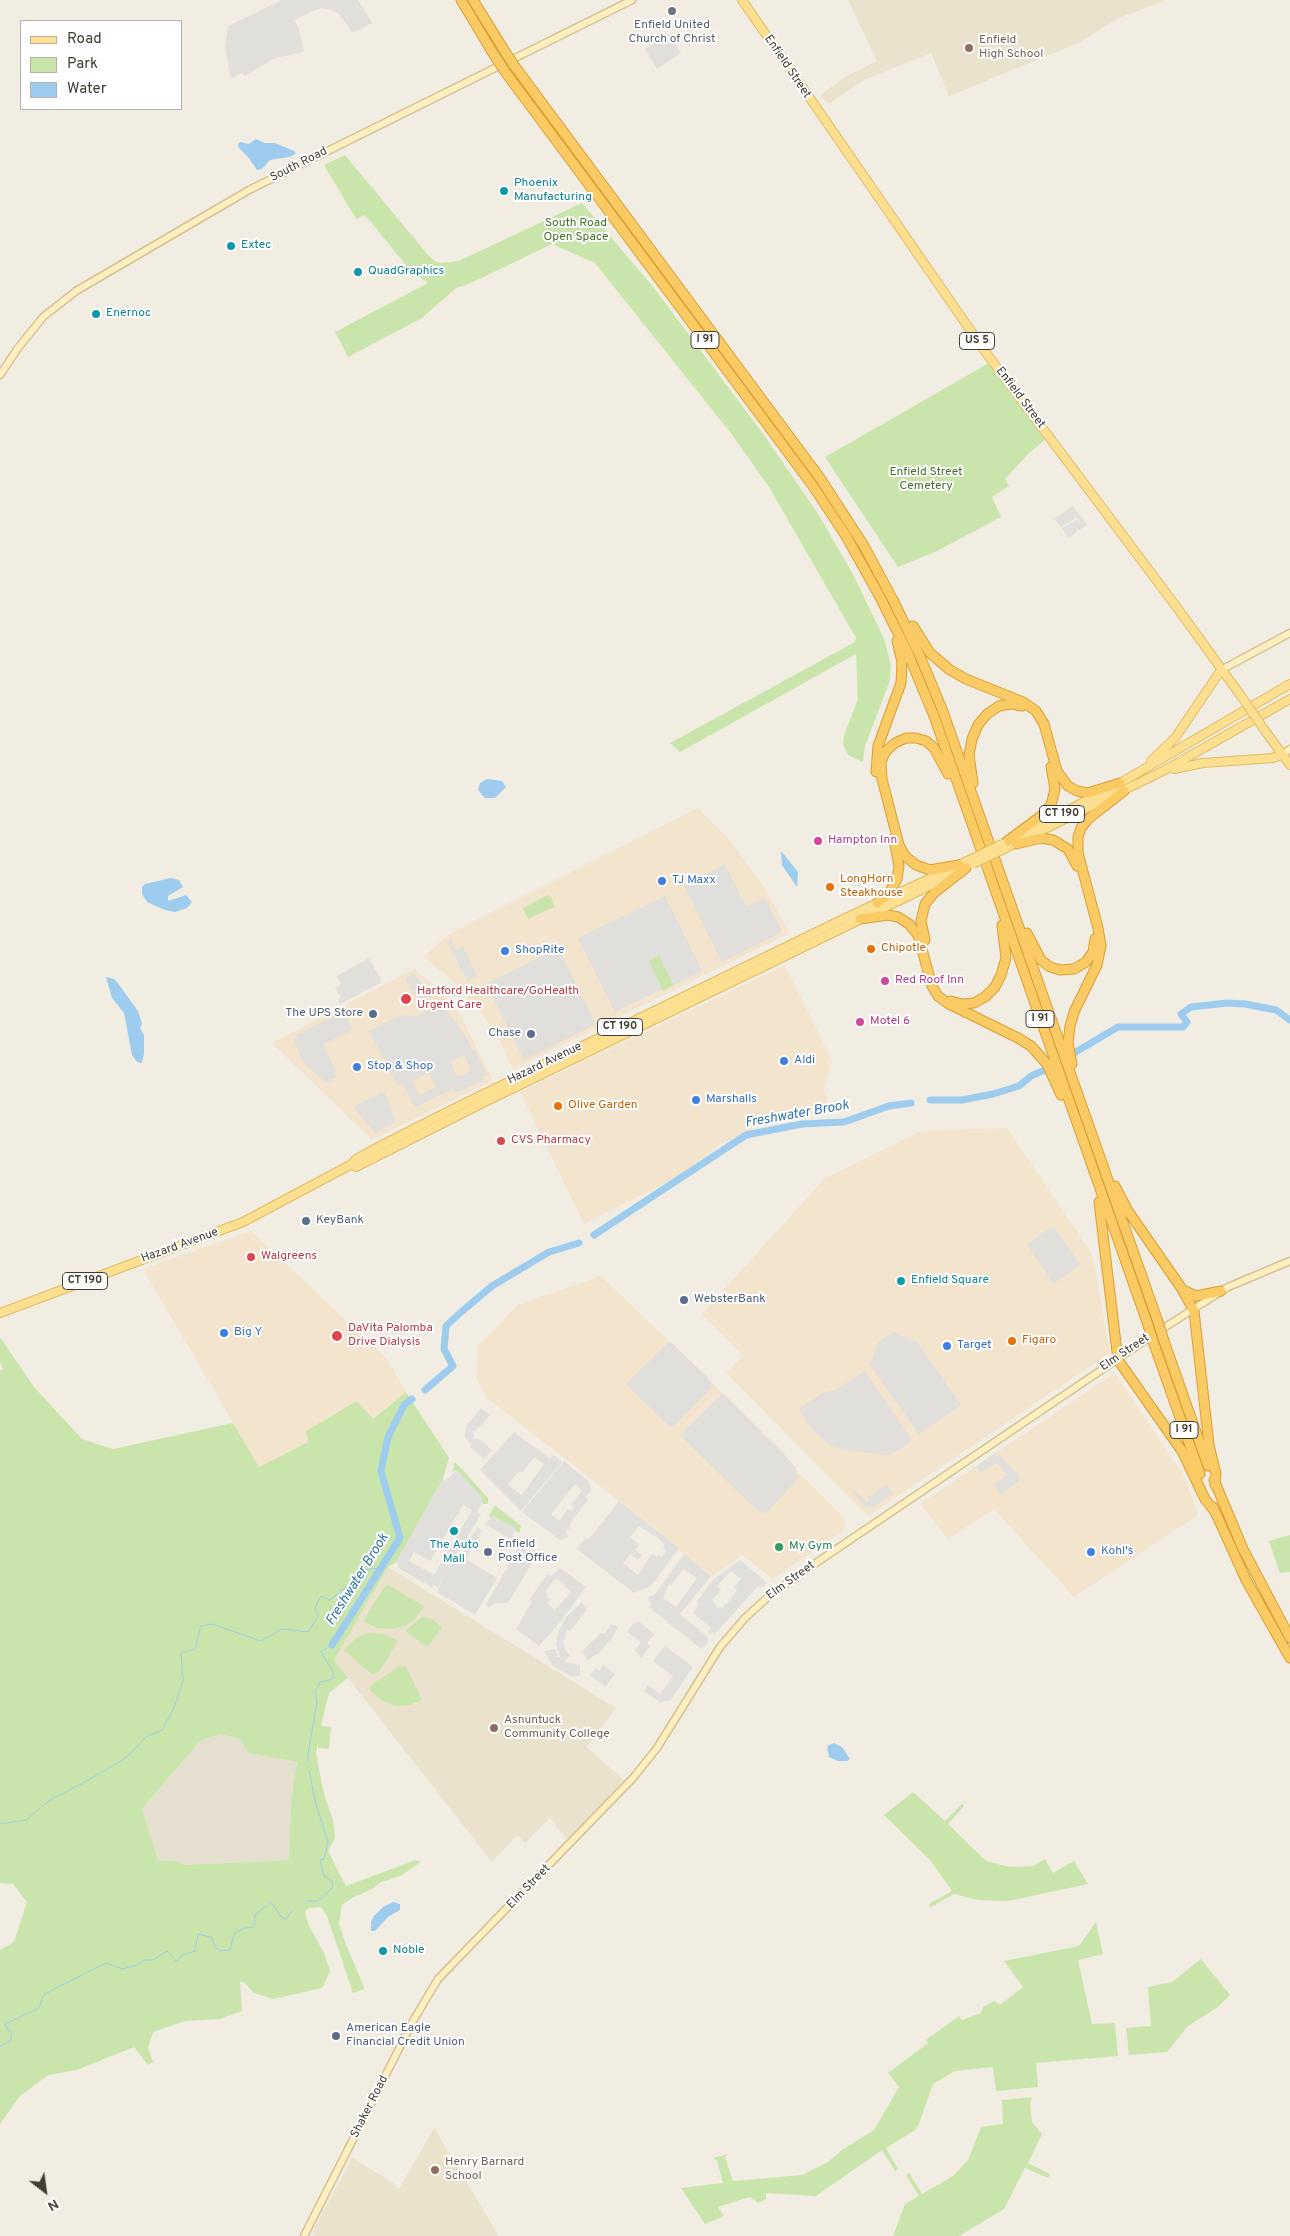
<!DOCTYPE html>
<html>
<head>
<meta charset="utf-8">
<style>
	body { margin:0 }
	#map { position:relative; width:1290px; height:2236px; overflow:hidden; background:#f1ede2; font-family:Overpass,sans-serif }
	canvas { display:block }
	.legend { position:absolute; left:20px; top:20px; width:162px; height:90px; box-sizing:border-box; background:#fff; border:1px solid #b3b1ad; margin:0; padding:6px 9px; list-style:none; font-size:15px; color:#423c33 }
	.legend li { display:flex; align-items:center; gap:10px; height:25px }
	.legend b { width:25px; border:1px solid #b3b1ad }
	.north { position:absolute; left:20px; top:2166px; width:50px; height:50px; -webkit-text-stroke:4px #fff; paint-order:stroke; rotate:150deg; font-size:14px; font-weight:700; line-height:20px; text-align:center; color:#423c33 }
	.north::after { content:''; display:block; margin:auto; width:18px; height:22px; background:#423c33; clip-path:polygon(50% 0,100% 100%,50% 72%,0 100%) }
</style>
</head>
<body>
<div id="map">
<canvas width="1290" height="2236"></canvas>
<ul class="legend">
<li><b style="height:6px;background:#fcdf90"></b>Road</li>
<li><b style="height:14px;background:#cae5ab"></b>Park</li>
<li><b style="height:14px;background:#9eccee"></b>Water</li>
</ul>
<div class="north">N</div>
</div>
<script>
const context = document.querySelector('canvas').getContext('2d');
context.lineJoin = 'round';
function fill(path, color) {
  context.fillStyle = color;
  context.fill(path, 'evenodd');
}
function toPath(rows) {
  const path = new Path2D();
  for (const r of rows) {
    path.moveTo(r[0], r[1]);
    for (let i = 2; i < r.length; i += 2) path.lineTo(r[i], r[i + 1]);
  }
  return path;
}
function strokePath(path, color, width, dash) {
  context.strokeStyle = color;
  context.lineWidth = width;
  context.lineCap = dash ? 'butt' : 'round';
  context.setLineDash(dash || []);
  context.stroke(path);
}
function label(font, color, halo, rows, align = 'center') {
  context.font = font + ' Overpass,sans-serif';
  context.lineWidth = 4;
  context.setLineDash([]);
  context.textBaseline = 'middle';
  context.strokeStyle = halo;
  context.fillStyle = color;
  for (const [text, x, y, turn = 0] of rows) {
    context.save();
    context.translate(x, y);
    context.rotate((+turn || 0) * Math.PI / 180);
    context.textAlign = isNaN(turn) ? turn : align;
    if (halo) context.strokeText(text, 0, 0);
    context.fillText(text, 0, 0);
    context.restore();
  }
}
fill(toPath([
	[220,1734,240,1739,250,1753,297,1762,291,1800,290,1860,184,1865,177,1861,158,1860,142,1809,200,1741]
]), '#e5dfd0');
fill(toPath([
	[698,808,729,839,762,884,790,933,513,1069,497,1036,480,1011,453,981,424,957,444,938,457,930],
	[785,965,832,1061,824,1090,829,1104,795,1120,762,1124,721,1144,679,1176,584,1224,520,1092],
	[414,969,437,989,461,1016,493,1080,372,1140,272,1043],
	[1007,1128,1092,1254,1110,1353,868,1516,726,1373,743,1356,702,1314,825,1178,922,1131],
	[251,1231,387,1359,406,1392,372,1419,357,1401,308,1442,259,1467,143,1269],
	[601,1276,782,1451,795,1469,841,1515,845,1523,844,1530,773,1579,742,1555,713,1576,684,1554,658,1531,487,1398,476,1377,478,1346,518,1305],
	[1115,1373,1184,1477,1198,1515,1074,1597,994,1509,948,1539,920,1504]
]), '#f3e4cd');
fill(toPath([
	[848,0,1166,0,1119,18,1078,43,949,96,931,53,866,79,828,104,820,95,845,77,877,61],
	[388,1567,616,1708,586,1747,624,1780,568,1841,550,1818,525,1843,517,1835,492,1862,334,1660],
	[434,2128,499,2236,315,2236,313,2233,315,2227,352,2158,392,2182,399,2189]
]), '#eae2cc');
fill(toPath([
	[345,155,428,255,435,261,441,263,459,261,582,203,654,288,766,438,818,514,854,576,885,641,891,666,889,683,865,746,863,762,848,755,843,744,844,736,858,699,856,654,680,752,670,743,855,642,856,638,769,487,730,432,595,263,552,244,469,284,456,288,422,318,348,357,335,332,428,283,410,270,365,215,356,219,324,165],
	[989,363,1046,439,1029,453,1005,479,1009,486,992,497,1001,517,937,551,898,567,825,457],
	[548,895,552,898,554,907,528,919,523,908],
	[659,955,674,985,663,991,648,961],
	[0,1337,34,1387,82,1439,113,1449,233,1423,259,1467,308,1442,306,1431,357,1401,373,1419,406,1392,449,1458,443,1479,396,1562,388,1567,334,1660,348,1678,329,1693,321,1726,331,1727,329,1749,318,1748,318,1742,316,1753,323,1790,333,1821,335,1838,328,1851,346,1886,416,1860,421,1862,400,1876,381,1882,372,1889,352,1898,342,1905,339,1924,346,1945,365,1989,353,1993,327,1916,321,1907,310,1908,305,1911,308,1924,324,1953,330,1971,322,1988,273,1999,254,1993,245,1983,240,1982,242,2011,220,2019,185,2021,153,2032,148,2048,153,2062,148,2065,134,2047,77,2070,48,2075,20,2096,0,2124,0,1950,14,1942,27,1902,13,1884,0,1883,0,1371,3,1369,0,1362],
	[220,1734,240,1739,249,1753,297,1762,291,1800,289,1860,184,1865,177,1861,158,1860,142,1809,200,1741],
	[454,1463,456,1463,488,1498,488,1504,483,1504,481,1500,482,1498,456,1470,453,1472],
	[494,1506,496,1506,521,1526,519,1533,515,1531,515,1528,493,1516,492,1518,489,1516],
	[1290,1535,1290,1572,1280,1573,1269,1541],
	[388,1585,424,1606,415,1619,405,1626,390,1629,377,1628,363,1621,385,1586],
	[422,1617,430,1618,442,1627,428,1646,424,1645,405,1631],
	[369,1633,383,1634,398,1641,379,1672,372,1674,344,1650,356,1638],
	[399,1666,406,1667,422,1700,410,1705,396,1706,383,1701,371,1691,369,1687],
	[913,1792,945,1821,962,1804,964,1806,948,1824,986,1861,1009,1867,1033,1866,1045,1859,1053,1873,1074,1861,1088,1884,1008,1901,978,1900,954,1894,931,1907,929,1904,952,1891,930,1860,884,1815],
	[1096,1922,1103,1954,1078,1960,1092,2024,1115,2023,1118,2056,1036,2063,1038,2087,996,2091,993,2067,955,2071,933,2084,919,2124,914,2131,886,2148,898,2169,895,2171,882,2150,816,2196,766,2193,766,2199,758,2203,750,2197,718,2207,724,2216,705,2224,681,2188,723,2183,717,2160,713,2158,728,2154,725,2157,733,2181,802,2175,828,2162,842,2150,874,2130,899,2087,888,2073,928,2043,926,2040,959,2016,962,2020,981,2013,983,2007,994,2001,1000,2005,1023,1987,1004,1961,1079,1946],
	[1201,1959,1230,1995,1218,2007,1188,2026,1167,2052,1129,2055,1126,2028,1151,2026,1148,1987,1172,1982],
	[1032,2097,1030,2104,1032,2122,1042,2134,1028,2163,1050,2174,1048,2178,1025,2168,1004,2209,959,2236,893,2236,905,2204,919,2196,906,2175,909,2173,922,2194,953,2176,968,2160,981,2127,1003,2124,1002,2100]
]), '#cae5ab');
fill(toPath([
	[282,0,358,0,372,23,352,33,341,16,335,11,321,8,315,10,294,20,299,29,304,52,275,58,244,76,242,73,231,79,225,47,228,26],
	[669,34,681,53,657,69,645,49],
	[1073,506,1087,525,1079,530,1076,529,1077,532,1068,538,1062,528,1076,520,1078,522,1079,520,1074,515,1075,518,1061,527,1054,519],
	[725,864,746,907,765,898,782,932,722,962,684,885],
	[665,896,702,971,674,985,659,955,649,961,662,989,615,1012,578,938],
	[451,939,456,950,463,947,477,976,467,981,447,941],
	[558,948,596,1024,524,1060,486,984],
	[369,958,382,982,340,1004,338,1000,341,998,335,988,341,984,337,976],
	[413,974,434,995,432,997,421,1000,408,987,409,985,406,978],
	[434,1008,445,1010,456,1022,471,1045,470,1048,472,1050,475,1050,487,1074,482,1077,484,1080,463,1090,455,1092,453,1089,415,1107,403,1084,397,1085,369,1031,401,1015,416,1016],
	[464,1055,471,1070,463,1075,457,1076,450,1062],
	[429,1073,436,1087,419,1095,413,1081],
	[344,1011,353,1030,324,1044,327,1055,328,1055,337,1073,335,1074,337,1077,326,1083,303,1062,294,1040,297,1038,296,1035],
	[381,1093,385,1094,396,1122,375,1133,353,1107],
	[1051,1228,1052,1230,1055,1228,1080,1265,1053,1284,1027,1244],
	[893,1332,916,1341,960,1403,960,1406,919,1434,870,1365,878,1342],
	[670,1341,711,1381,712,1387,673,1427,670,1427,626,1384],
	[865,1371,911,1439,910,1442,894,1453,885,1455,839,1449,828,1444,812,1429,799,1409,824,1392,836,1390],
	[724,1394,795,1466,798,1478,795,1482,766,1513,760,1512,745,1499,680,1435,721,1395],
	[481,1408,490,1415,476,1431,473,1431,474,1440,477,1438,492,1450,484,1459,470,1447,472,1444,465,1438,466,1426],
	[514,1432,550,1459,554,1455,562,1462,521,1511,480,1470],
	[535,1457,544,1464,524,1492,512,1482,524,1492,521,1495,508,1484,519,1471,522,1473],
	[995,1453,997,1456,1000,1455,1021,1479,1001,1495,994,1485,1007,1475,997,1463,980,1473,977,1466],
	[564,1461,588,1481,591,1490,586,1497,588,1500,571,1522,569,1530,566,1529,568,1537,560,1540,522,1512],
	[575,1484,582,1490,571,1505,574,1507,572,1511,568,1509,560,1521,551,1514],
	[457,1470,483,1498,481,1500,483,1501,477,1512,481,1514,452,1563,456,1564,477,1527,482,1530,466,1559,497,1578,475,1615,437,1592,443,1579,438,1587,434,1585,433,1588,397,1567,399,1564,396,1562,443,1479,446,1480],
	[463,1505,472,1510,434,1575,409,1561,414,1552,430,1561],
	[887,1484,893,1494,871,1508,869,1506,867,1508,852,1493,854,1490,867,1502,870,1500,868,1497],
	[619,1501,679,1548,651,1586,634,1593,577,1549,584,1540,590,1538],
	[639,1526,658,1538,665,1545,663,1548,666,1551,662,1557,659,1555,657,1557,652,1554,638,1575,623,1563,630,1554,638,1560,642,1555,635,1550,639,1544,630,1537],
	[493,1516,516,1528,512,1536,514,1537,513,1540,485,1524],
	[521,1543,526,1546,527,1553,535,1558,508,1603,495,1603,489,1607,486,1605],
	[684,1554,711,1576,680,1614,709,1638,707,1641,708,1642,701,1649,649,1607,651,1604,648,1598,655,1594],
	[683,1569,697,1578,676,1607,663,1598,669,1584,672,1585],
	[740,1560,767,1583,761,1588,758,1586,715,1634,713,1632,711,1634,708,1631,711,1628,693,1613,698,1605,697,1601,714,1579],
	[731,1571,741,1579,734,1587,737,1590,730,1600,722,1608,721,1607,718,1609,712,1600,721,1590,717,1586],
	[560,1568,586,1587,561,1621,539,1646,516,1629,532,1602,530,1599,547,1574,551,1576],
	[556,1578,571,1592,555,1610,547,1604,551,1599,547,1597,546,1590],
	[582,1602,587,1610,570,1631,567,1630,563,1642,565,1650,570,1655,563,1664,566,1662,580,1665,580,1676,570,1676,553,1666,544,1651,555,1649,558,1655,556,1657,560,1657,556,1643,559,1630,566,1617],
	[638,1621,654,1634,647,1643,650,1646,641,1658,635,1650,641,1642,627,1632,634,1623,635,1624],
	[611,1624,618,1627,611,1639,599,1653,587,1660,582,1651,601,1633,605,1634],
	[665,1646,693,1667,670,1701,666,1700,661,1703,644,1691,648,1685,660,1694,673,1676,653,1661],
	[603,1665,615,1674,605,1687,590,1675,596,1668,599,1671]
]), '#e1dfdb');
fill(toPath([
	[256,139,265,143,275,143,294,151,296,154,289,157,270,160,262,169,257,170,248,157,239,148,238,144,240,142,249,144],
	[487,779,502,781,506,787,495,798,485,798,478,790,480,783],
	[781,851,798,872,797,887,782,865],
	[171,878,179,880,183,887,168,896,168,901,186,895,192,902,187,908,175,912,165,910,147,902,142,894,142,887,145,884],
	[106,977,114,979,117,982,138,1011,142,1024,140,1028,144,1035,144,1054,142,1063,137,1062,132,1055,124,1013,112,998],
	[834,1743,842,1747,850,1759,847,1761,838,1761,829,1757,827,1746],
	[393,1902,400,1904,400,1910,388,1917,375,1931,371,1931,371,1922,374,1916,383,1907]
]), '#9eccee');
strokePath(toPath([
	[308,1762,308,1754,317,1702,315,1691,320,1682,333,1679,333,1672,321,1652,332,1645],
	[0,1824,26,1820,50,1800,85,1782,127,1757,146,1737,162,1730,174,1708,183,1680,181,1653,195,1649,201,1626,212,1624,261,1641,282,1629,308,1632,318,1616,315,1607,321,1596,330,1600,368,1569,382,1568],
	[306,1901,318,1901,332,1888,333,1882,324,1876,320,1860,324,1859,328,1842,316,1804,309,1771],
	[0,2047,10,2041,12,2033,7,2029,5,2024,39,2008,43,1995,106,1963,123,1969,137,1965,144,1960,153,1960,167,1951,176,1961,183,1955,195,1951,198,1934,211,1937,216,1948,220,1951,230,1950,234,1934,244,1928,254,1927,255,1915,271,1902,281,1917,286,1919,292,1911]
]), '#9eccee', 1);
strokePath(toPath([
	[1074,1053,1118,1027,1183,1027,1187,1022,1181,1014,1191,1007,1227,1003,1245,1004,1276,1010,1290,1020],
	[930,1100,962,1100,993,1094,1019,1086,1031,1076,1045,1070],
	[594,1235,746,1135,802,1124,844,1122,889,1106,911,1103],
	[425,1390,453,1366,444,1349,446,1326,460,1313,492,1286,549,1252,579,1243],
	[332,1645,400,1538,381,1471,388,1437,404,1405,412,1399]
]), '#9eccee', 7);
const secondary = toPath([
	[0,375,18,348,43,317,76,291,249,190,632,0],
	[1221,670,1290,633],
	[1283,754,1290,749],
	[304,2236,413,2021,438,1979,633,1778,657,1748,720,1647,745,1618,768,1597,807,1569,1159,1331,1228,1287,1290,1261]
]);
const primary = toPath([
	[742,0,984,350,1181,613,1241,696],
	[1266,732,1290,765],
	[1151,761,1175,738,1221,670],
	[1174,769,1203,763,1273,758,1283,754],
	[1019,836,1120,783,1290,684],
	[1004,849,1165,770,1290,699],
	[352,1164,356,1167,360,1165,485,1102,956,873],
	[0,1313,243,1222,352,1164,355,1160,372,1150,459,1106,839,921,971,859]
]);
const highway = toPath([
	[461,0,494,55],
	[473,0,504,50],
	[516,68,820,478,864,546,893,600,920,656,942,709,1157,1319],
	[506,73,813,486,846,536,880,597,907,651,934,716,1148,1325],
	[913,626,930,653,950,670,966,679,1023,702,1036,711,1044,724,1057,771,1068,786,1077,791,1088,793,1120,783],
	[876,772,878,746,901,683,902,662,897,641],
	[948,774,934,748,926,741,916,738,906,738,895,743,885,752,881,762,882,779,899,845,905,856,916,865,930,870,959,865],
	[973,783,969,755,972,739,978,725,987,714,999,706,1011,704,1022,706],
	[1006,842,1041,816,1051,805,1055,789,1051,767],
	[1016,844,1041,838,1053,840,1068,849,1077,866],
	[877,903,889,893,897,879,899,866,895,845],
	[860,919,888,915,898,917,909,924,918,935,932,986,938,996,949,1004,1018,1038,1031,1046,1047,1064,1061,1095],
	[1027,933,1041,960,1050,967,1060,970,1074,969,1086,962,1093,952,1095,939],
	[925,940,921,921,925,904,934,893,966,868],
	[951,1001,962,1004,974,1003,985,997,995,987,1001,975,1006,958,1002,925],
	[1072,1064,1068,1043,1070,1026,1074,1012,1097,965,1101,946,1098,928,1078,853,1078,837,1081,828,1088,819,1124,791],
	[1115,1186,1128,1211,1182,1289,1194,1311,1209,1445,1216,1474,1215,1485],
	[1099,1202,1118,1360,1182,1451,1205,1499,1215,1512],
	[1183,1290,1196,1296,1221,1291],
	[1164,1341,1208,1466],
	[1155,1347,1200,1474],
	[1214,1480,1243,1549,1290,1638],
	[1213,1507,1246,1580,1290,1658]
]);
strokePath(secondary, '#d3c395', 9);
strokePath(primary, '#e0bc61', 10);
strokePath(highway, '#d99f34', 11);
strokePath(secondary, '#fdefc0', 6);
strokePath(primary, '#fcdf90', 8);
strokePath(highway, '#facb64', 9);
const primaryBridge = toPath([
	[1241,696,1266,732],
	[971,859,1002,844],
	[973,864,1004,849]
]);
const highwayBridge = toPath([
	[504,50,516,68],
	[494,55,506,73],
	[1157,1319,1164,1341],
	[1148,1325,1155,1347]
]);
strokePath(primaryBridge, '#e0bc61', 10, []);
strokePath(highwayBridge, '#d99f34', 11, []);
strokePath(primaryBridge, '#fcdf90', 8);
strokePath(highwayBridge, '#facb64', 9);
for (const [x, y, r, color] of [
	[672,11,5,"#6b7280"],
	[969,48,5,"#8d6e63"],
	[504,191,5,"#0f9aa8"],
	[231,246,5,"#0f9aa8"],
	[358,272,5,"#0f9aa8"],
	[96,314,5,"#0f9aa8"],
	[818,841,5,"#d1479c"],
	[662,881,5,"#3f7fe0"],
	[830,887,5,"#e8710a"],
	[871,949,5,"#e8710a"],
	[505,951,5,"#3f7fe0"],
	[885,981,5,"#d1479c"],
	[406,999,6,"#e0444e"],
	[373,1014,5,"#5c6f8a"],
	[860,1022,5,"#d1479c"],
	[531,1034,5,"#5c6f8a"],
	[784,1061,5,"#3f7fe0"],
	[357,1067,5,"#3f7fe0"],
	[696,1100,5,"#3f7fe0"],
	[558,1106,5,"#e8710a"],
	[501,1141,5,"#e0444e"],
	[306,1221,5,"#5c6f8a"],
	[251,1257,5,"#e0444e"],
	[901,1281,5,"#0f9aa8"],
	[684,1300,5,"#5c6f8a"],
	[224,1333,5,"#3f7fe0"],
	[337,1336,6,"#e0444e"],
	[1012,1341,5,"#e8710a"],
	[947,1346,5,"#3f7fe0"],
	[454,1531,5,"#0f9aa8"],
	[779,1547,5,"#2e9e5b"],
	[488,1552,5,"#5c6f8a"],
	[1091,1552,5,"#3f7fe0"],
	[494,1728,5,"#8d6e63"],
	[383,1951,5,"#0f9aa8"],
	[336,2036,5,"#5c6f8a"],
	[435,2170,5,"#8d6e63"]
]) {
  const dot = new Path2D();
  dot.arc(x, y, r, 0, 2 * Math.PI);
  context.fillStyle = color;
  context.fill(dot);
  strokePath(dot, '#fff', 2);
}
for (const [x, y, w] of [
	[705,340,28],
	[977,341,35],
	[1062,814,45],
	[1040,1019,28],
	[620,1027,45],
	[85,1281,45],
	[1184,1430,28]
]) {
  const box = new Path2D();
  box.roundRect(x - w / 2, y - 8.5, w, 17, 4);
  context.fillStyle = '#fff';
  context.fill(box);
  strokePath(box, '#423c33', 1);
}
label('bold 11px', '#423c33', null, [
	["I 91",705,340],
	["US 5",977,341],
	["CT 190",1062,814],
	["I 91",1040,1019],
	["CT 190",620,1027],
	["CT 190",85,1281],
	["I 91",1184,1430]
]);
label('12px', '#5b616d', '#fff', [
	["Enfield United",672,26],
	["Church of Christ",672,40]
]);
label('12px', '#785e54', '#fff', [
	["Enfield",979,41],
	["High School",979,55],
	["Asnuntuck",504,1721],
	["Community College",504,1735],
	["Henry Barnard",445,2163],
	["School",445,2177]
], 'left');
label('12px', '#423c33', '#fff', [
	["Enfield Street",787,67,56],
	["South Road",299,165,-27],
	["Enfield Street",1020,398,53],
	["Hazard Avenue",545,1064,-26],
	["Hazard Avenue",180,1246,-20],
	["Elm Street",1125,1353,-34],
	["Elm Street",791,1581,-36],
	["Elm Street",529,1887,-46],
	["Shaker Road",370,2107,-63]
]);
label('12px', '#0d838f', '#fff', [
	["Phoenix",514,184],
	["Manufacturing",514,198],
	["Extec",241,246],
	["QuadGraphics",368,272],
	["Enernoc",106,314],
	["Enfield Square",911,1281],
	["The Auto",454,1546,"center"],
	["Mall",454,1560,"center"],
	["Noble",393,1951]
], 'left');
label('12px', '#437128', '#fff', [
	["South Road",576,224],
	["Open Space",576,238],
	["Enfield Street",926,473],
	["Cemetery",926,487]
]);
label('12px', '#b23c85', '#fff', [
	["Hampton Inn",828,841],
	["Red Roof Inn",895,981],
	["Motel 6",870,1022]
], 'left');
label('12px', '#c56008', '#fff', [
	["LongHorn",840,880],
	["Steakhouse",840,894],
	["Chipotle",881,949],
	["Olive Garden",568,1106],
	["Figaro",1022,1341]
], 'left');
label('12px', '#366cbe', '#fff', [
	["TJ Maxx",672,881],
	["ShopRite",515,951],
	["Aldi",794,1061],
	["Stop & Shop",367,1067],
	["Marshalls",706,1100],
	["Big Y",234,1333],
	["Target",957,1346],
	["Kohl's",1101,1552]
], 'left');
label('12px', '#be3a42', '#fff', [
	["Hartford Healthcare/GoHealth",417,992],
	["Urgent Care",417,1006],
	["CVS Pharmacy",511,1141],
	["Walgreens",261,1257],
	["DaVita Palomba",348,1329],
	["Drive Dialysis",348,1343]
], 'left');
label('12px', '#4e5e75', '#fff', [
	["The UPS Store",363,1014,"right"],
	["Chase",521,1034,"right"],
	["KeyBank",316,1221],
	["WebsterBank",694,1300],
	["Enfield",498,1545],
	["Post Office",498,1559],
	["American Eagle",346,2029],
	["Financial Credit Union",346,2043]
], 'left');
label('12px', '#27864d', '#fff', [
	["My Gym",789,1547]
], 'left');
label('italic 14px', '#3075aa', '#fff', [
	["Freshwater Brook",797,1115,-10],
	["Freshwater Brook",358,1580,-58]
]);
</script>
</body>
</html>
